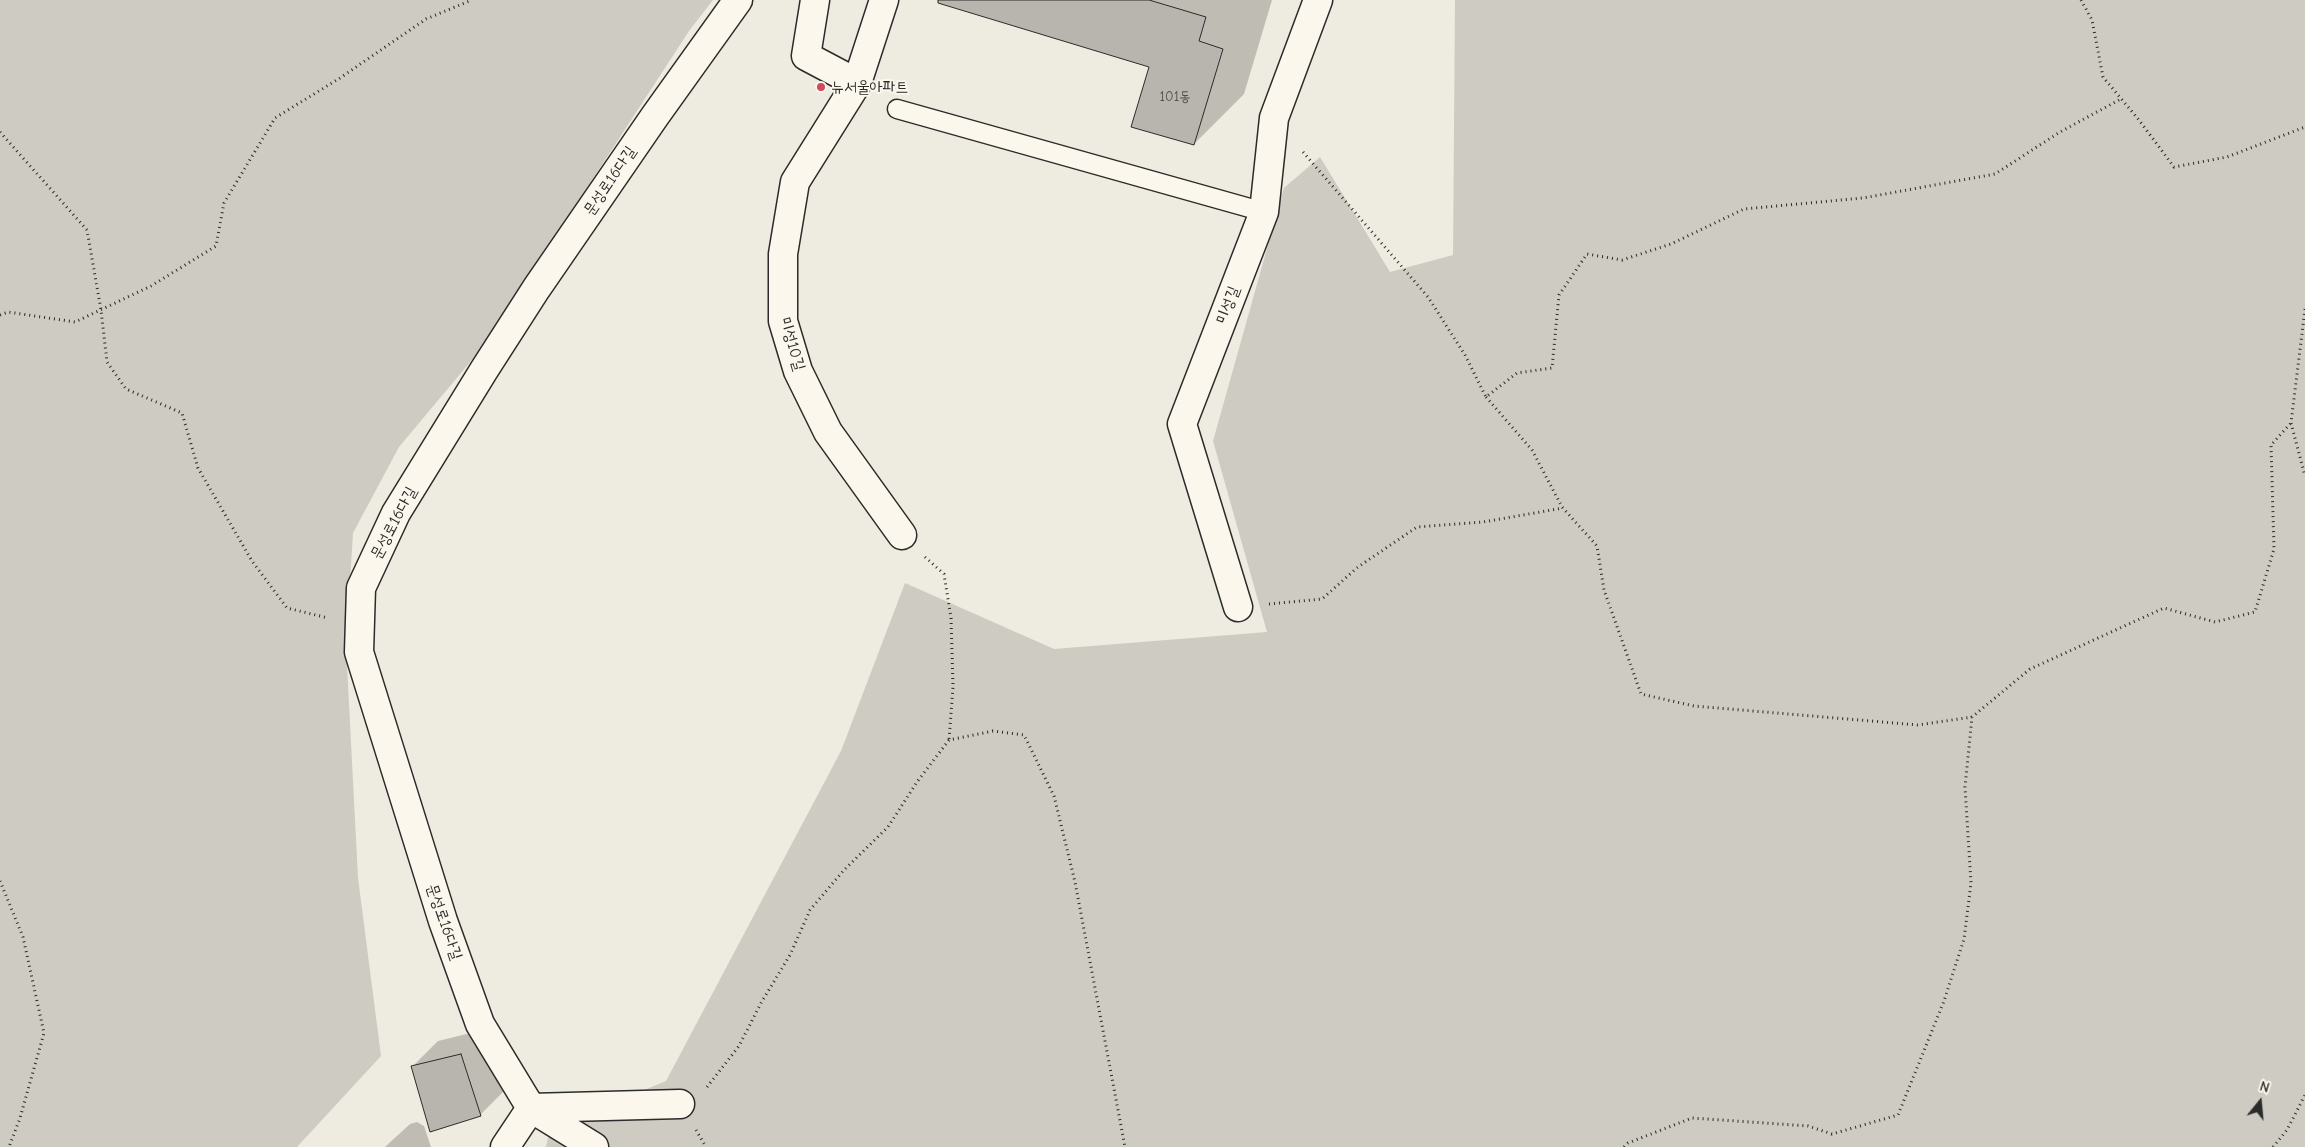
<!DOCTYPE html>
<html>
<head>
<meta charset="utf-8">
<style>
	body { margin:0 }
	#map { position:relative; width:2305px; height:1147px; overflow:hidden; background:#eeebe0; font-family:"Comic Neue",sans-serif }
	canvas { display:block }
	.north { position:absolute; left:2235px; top:1077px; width:50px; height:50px; -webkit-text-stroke:4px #fbf7ec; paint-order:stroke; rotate:17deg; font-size:14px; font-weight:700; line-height:20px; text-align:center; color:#2b2b2b }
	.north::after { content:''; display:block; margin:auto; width:18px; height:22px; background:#2b2b2b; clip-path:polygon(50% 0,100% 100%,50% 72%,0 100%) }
</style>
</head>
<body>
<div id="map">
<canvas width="2305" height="1147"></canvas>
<div class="north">N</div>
</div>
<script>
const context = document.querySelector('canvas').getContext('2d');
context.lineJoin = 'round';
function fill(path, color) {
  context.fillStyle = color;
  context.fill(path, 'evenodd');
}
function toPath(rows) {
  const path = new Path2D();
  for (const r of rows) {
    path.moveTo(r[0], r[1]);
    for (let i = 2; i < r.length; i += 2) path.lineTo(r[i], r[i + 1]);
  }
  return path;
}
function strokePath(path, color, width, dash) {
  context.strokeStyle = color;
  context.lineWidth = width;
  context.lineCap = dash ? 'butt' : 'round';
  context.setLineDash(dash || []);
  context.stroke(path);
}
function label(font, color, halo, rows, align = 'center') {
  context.font = font + ' "Comic Neue","Poor Story",sans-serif';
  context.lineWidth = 4;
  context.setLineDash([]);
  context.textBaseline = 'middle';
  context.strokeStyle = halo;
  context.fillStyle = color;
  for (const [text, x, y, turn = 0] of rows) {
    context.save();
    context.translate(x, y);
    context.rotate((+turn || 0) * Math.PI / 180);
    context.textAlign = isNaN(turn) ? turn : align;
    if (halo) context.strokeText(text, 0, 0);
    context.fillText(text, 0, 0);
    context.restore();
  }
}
fill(toPath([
	[0,0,713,0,689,31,486,343,399,447,353,533,346,646,358,878,381,1056,297,1147,0,1147],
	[1455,0,2305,0,2305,1147,546,1147,550,1129,666,1081,841,751,905,583,1054,649,1267,632,1213,441,1284,188,1320,157,1390,272,1453,255]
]), '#cecbc2');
fill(toPath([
	[940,0,1272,0,1244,94,1194,144,1150,66],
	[487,1029,506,1089,480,1115,412,1067,438,1041],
	[417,1122,424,1126,431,1147,385,1147,410,1124]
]), '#0003');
const building = toPath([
	[938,0,1149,0,1206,17,1199,41,1223,49,1194,145,1131,127,1149,67,938,3,938,0],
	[461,1054,481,1116,430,1132,411,1066,461,1054]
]);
fill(building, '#b8b5ae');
strokePath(building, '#2b2b2b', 1);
const service = toPath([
	[897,109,1264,212]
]);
const minor = toPath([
	[815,0,806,56,857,83],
	[884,0,857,83,795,182,783,254,783,321,798,371,828,432,902,535],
	[505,1147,531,1108,480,1024,443,921,359,652,361,588,396,513,484,370,536,289,655,116,738,0],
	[594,1147,531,1108,680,1104]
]);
const tertiary = toPath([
	[1238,607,1182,424,1264,212,1274,118,1318,0]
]);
strokePath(service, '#2b2b2b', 21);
strokePath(minor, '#2b2b2b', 31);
strokePath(tertiary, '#2b2b2b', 31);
strokePath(toPath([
	[2081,0,2092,20,2103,77,2139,120,2174,167,2227,157,2305,127],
	[0,132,87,230,101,310,107,362,126,389,182,413,198,468,252,561,287,608,328,618],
	[1303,152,1428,297,1465,355,1486,397,1517,373,1552,368,1559,295,1587,254,1622,260,1671,244,1744,209,1863,198,1995,174,2060,132,2121,99],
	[2305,309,2291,423,2305,476],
	[0,315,8,312,75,322,151,286,216,246,224,203,275,118,340,78,426,19,472,0],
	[1486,397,1532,450,1562,507,1597,546,1604,590,1641,694,1694,706,1918,725,1972,717],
	[925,557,944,574,951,618,953,687,949,740],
	[1269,604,1322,599,1358,567,1417,527,1483,522,1563,508],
	[0,881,23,937,44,1033,20,1118,9,1147],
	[707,1087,739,1046,761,1003,790,955,810,910,844,870,888,827,917,782,949,740,993,731,1024,735,1054,796,1075,882,1125,1147],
	[696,1130,706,1147],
	[1624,1147,1628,1143,1692,1118,1808,1126,1832,1134,1898,1115,1944,1001,1964,939,1971,883,1965,787,1972,717,2030,669,2164,608,2215,622,2255,612,2274,549,2271,445,2291,423],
	[2273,1147,2287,1130,2305,1095]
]), '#2b2b2b', 3, [1, 4]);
strokePath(service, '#fbf7ec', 18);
strokePath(minor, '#fbf7ec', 28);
strokePath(tertiary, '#fbf7ec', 28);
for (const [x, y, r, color] of [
	[821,87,5,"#d1495b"]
]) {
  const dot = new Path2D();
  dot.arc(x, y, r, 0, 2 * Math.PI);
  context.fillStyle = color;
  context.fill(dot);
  strokePath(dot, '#fbf7ec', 2);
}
label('14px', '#4e4e4c', null, [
	["101동",1175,97]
]);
label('16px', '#2b2b2b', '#fbf7ec', [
	["뉴서울아파트",831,87]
], 'left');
label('16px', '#2b2b2b', '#fbf7ec', [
	["문성로16다길",610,181,-56],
	["미성길",1228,305,-69],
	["미성10길",792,344,74],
	["문성로16다길",394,523,-62],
	["문성로16다길",444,922,71]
]);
</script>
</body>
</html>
